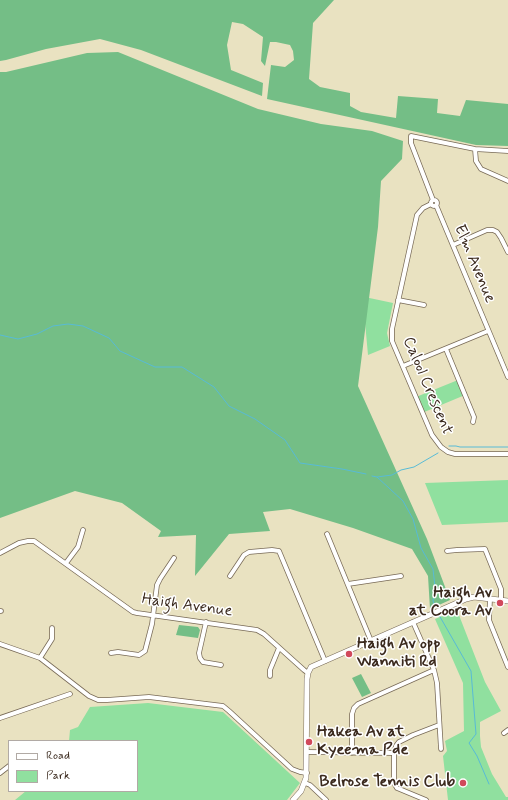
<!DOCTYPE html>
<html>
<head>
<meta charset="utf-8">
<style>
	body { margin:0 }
	#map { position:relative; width:508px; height:800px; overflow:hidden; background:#e9e2c1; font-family:Mynerve,sans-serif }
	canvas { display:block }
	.legend { position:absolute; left:8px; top:740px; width:130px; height:52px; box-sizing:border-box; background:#fff; border:1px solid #b1aaa5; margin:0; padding:5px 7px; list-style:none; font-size:12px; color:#3b2a1e }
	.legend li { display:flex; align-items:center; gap:8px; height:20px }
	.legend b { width:20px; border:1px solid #b1aaa5 }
</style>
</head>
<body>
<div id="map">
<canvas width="508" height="800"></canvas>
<ul class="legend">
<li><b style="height:5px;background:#fff"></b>Road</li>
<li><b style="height:11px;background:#90e09f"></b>Park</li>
</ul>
</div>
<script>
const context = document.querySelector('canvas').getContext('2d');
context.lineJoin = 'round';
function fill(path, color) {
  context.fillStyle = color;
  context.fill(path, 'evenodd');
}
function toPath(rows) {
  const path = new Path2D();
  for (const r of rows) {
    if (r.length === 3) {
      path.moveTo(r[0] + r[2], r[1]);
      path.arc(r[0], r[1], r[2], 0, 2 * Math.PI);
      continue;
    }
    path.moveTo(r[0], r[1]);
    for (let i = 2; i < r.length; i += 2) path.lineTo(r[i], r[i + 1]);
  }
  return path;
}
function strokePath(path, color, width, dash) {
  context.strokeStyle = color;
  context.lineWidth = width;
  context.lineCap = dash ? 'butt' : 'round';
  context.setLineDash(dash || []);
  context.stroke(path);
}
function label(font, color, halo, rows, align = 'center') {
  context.font = font + ' Mynerve,sans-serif';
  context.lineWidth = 3;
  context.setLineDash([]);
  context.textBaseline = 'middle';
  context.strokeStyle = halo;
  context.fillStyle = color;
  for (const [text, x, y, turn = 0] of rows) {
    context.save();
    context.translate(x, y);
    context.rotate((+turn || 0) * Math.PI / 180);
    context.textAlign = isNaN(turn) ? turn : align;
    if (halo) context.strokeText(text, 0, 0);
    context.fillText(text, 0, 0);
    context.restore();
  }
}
fill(toPath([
	[360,296,393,303,387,333,390,346,368,355,365,322],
	[458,380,465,395,422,413,416,397],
	[508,480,508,522,442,525,425,483],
	[457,610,485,682,501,711,480,722,480,736,481,747,492,774,506,797,508,797,508,800,448,800,443,756,447,751,445,741,464,731,463,683,435,619],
	[148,703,223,712,300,783,287,800,15,800,26,791,137,791,137,741,69,741,70,730,78,727,90,707]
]), '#90e09f');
fill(toPath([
	[0,0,334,0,313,23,309,79,320,87,350,93,350,106,361,112,396,118,398,96,438,99,437,113,460,116,466,100,508,104,508,146,476,145,267,99,271,65,285,67,294,60,293,51,290,45,276,42,270,42,265,66,261,61,263,37,243,24,232,22,227,45,231,70,263,83,262,96,141,50,100,39,46,49,6,60,0,61],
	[118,52,258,109,321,124,372,131,403,141,402,159,381,181,378,227,358,386,427,539,450,600,430,609,428,576,412,549,353,528,290,509,263,512,270,531,229,534,195,576,196,535,158,537,161,531,122,503,75,491,0,518,0,72,6,72,87,53],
	[179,625,198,627,200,630,198,638,176,635],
	[361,674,371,693,362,697,352,678]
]), '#74be86');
strokePath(toPath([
	[0,335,18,339,37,334,53,326,68,324,83,326,109,338,120,351,155,367,182,367,214,387,229,406,255,419,285,440,300,463,342,469,366,474],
	[449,446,456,446,460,447,508,447],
	[372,476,377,477,403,501,413,519,421,548,433,569,435,587,433,601,435,606],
	[377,477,392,475,401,470,414,467,438,453],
	[439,615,471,671,476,734,469,743,477,756,489,784]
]), '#58bbd6', 1);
const minor = toPath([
	[475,149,476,161,481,169,508,181],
	[433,200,411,143,411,136,475,149,508,151],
	[434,203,3],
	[431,204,423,208,417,215,392,329,392,341,432,435,441,447,448,452,455,454,508,454],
	[436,205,508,377],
	[453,245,487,230,493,230,497,232,501,238,508,252],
	[398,300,424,305],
	[446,349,474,417,473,422],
	[403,366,488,331],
	[327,534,371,641],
	[447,551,457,550,485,549,501,589,501,600],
	[0,553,19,543,28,541,34,541,133,612,137,613,257,630,264,634,304,670,308,673],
	[66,563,78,547,83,530],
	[230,576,244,555,249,552,272,550,279,551,325,661],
	[348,584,401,576],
	[490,599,489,620,508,667],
	[0,611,1,611],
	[206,622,199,653,200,658,203,662,221,665],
	[413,622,434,670,437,683,441,749],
	[0,644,40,658,89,696,98,700,107,700,149,697,223,706,229,711,292,769,300,772,307,773],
	[111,653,118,652,139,655,145,651,152,624,157,585,160,579,174,558],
	[40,658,52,639,52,628],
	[270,676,270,670,279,648],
	[0,718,70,694],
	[504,733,508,730],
	[307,752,394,753,396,746,399,742,413,735,439,725],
	[352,753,352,714,354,708,358,704,434,670],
	[394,753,394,783,397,788,426,800],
	[0,773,9,766],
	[305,783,310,785,326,800]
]);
const tertiary = toPath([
	[293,800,301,791,306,778,307,679,308,673,311,667,466,599,474,597,508,601]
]);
strokePath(minor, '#786a57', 5.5);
strokePath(tertiary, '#786a57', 6);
strokePath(minor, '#fff', 4);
strokePath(tertiary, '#fff', 5);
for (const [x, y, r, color] of [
	[500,603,4,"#d1495b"],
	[349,654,4,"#d1495b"],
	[309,742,4,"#d1495b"],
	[463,783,4,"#d1495b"]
]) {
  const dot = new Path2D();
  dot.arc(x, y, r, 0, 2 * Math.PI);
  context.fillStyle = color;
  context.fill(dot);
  strokePath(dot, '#fff', 1.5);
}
label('16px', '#3b2a1e', '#fff', [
	["Elm Avenue",474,264,67],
	["Calool Crescent",427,386,67],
	["Haigh Avenue",187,606,8]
]);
label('bold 16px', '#3b2a1e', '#fff', [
	["Haigh Av",492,594],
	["at Coora Av",492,612],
	["Haigh Av opp",357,645,"left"],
	["Wanniti Rd",357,663,"left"],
	["Hakea Av at",317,733,"left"],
	["Kyeema Pde",317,751,"left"],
	["Belrose Tennis Club",455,783]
], 'right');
</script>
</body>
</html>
